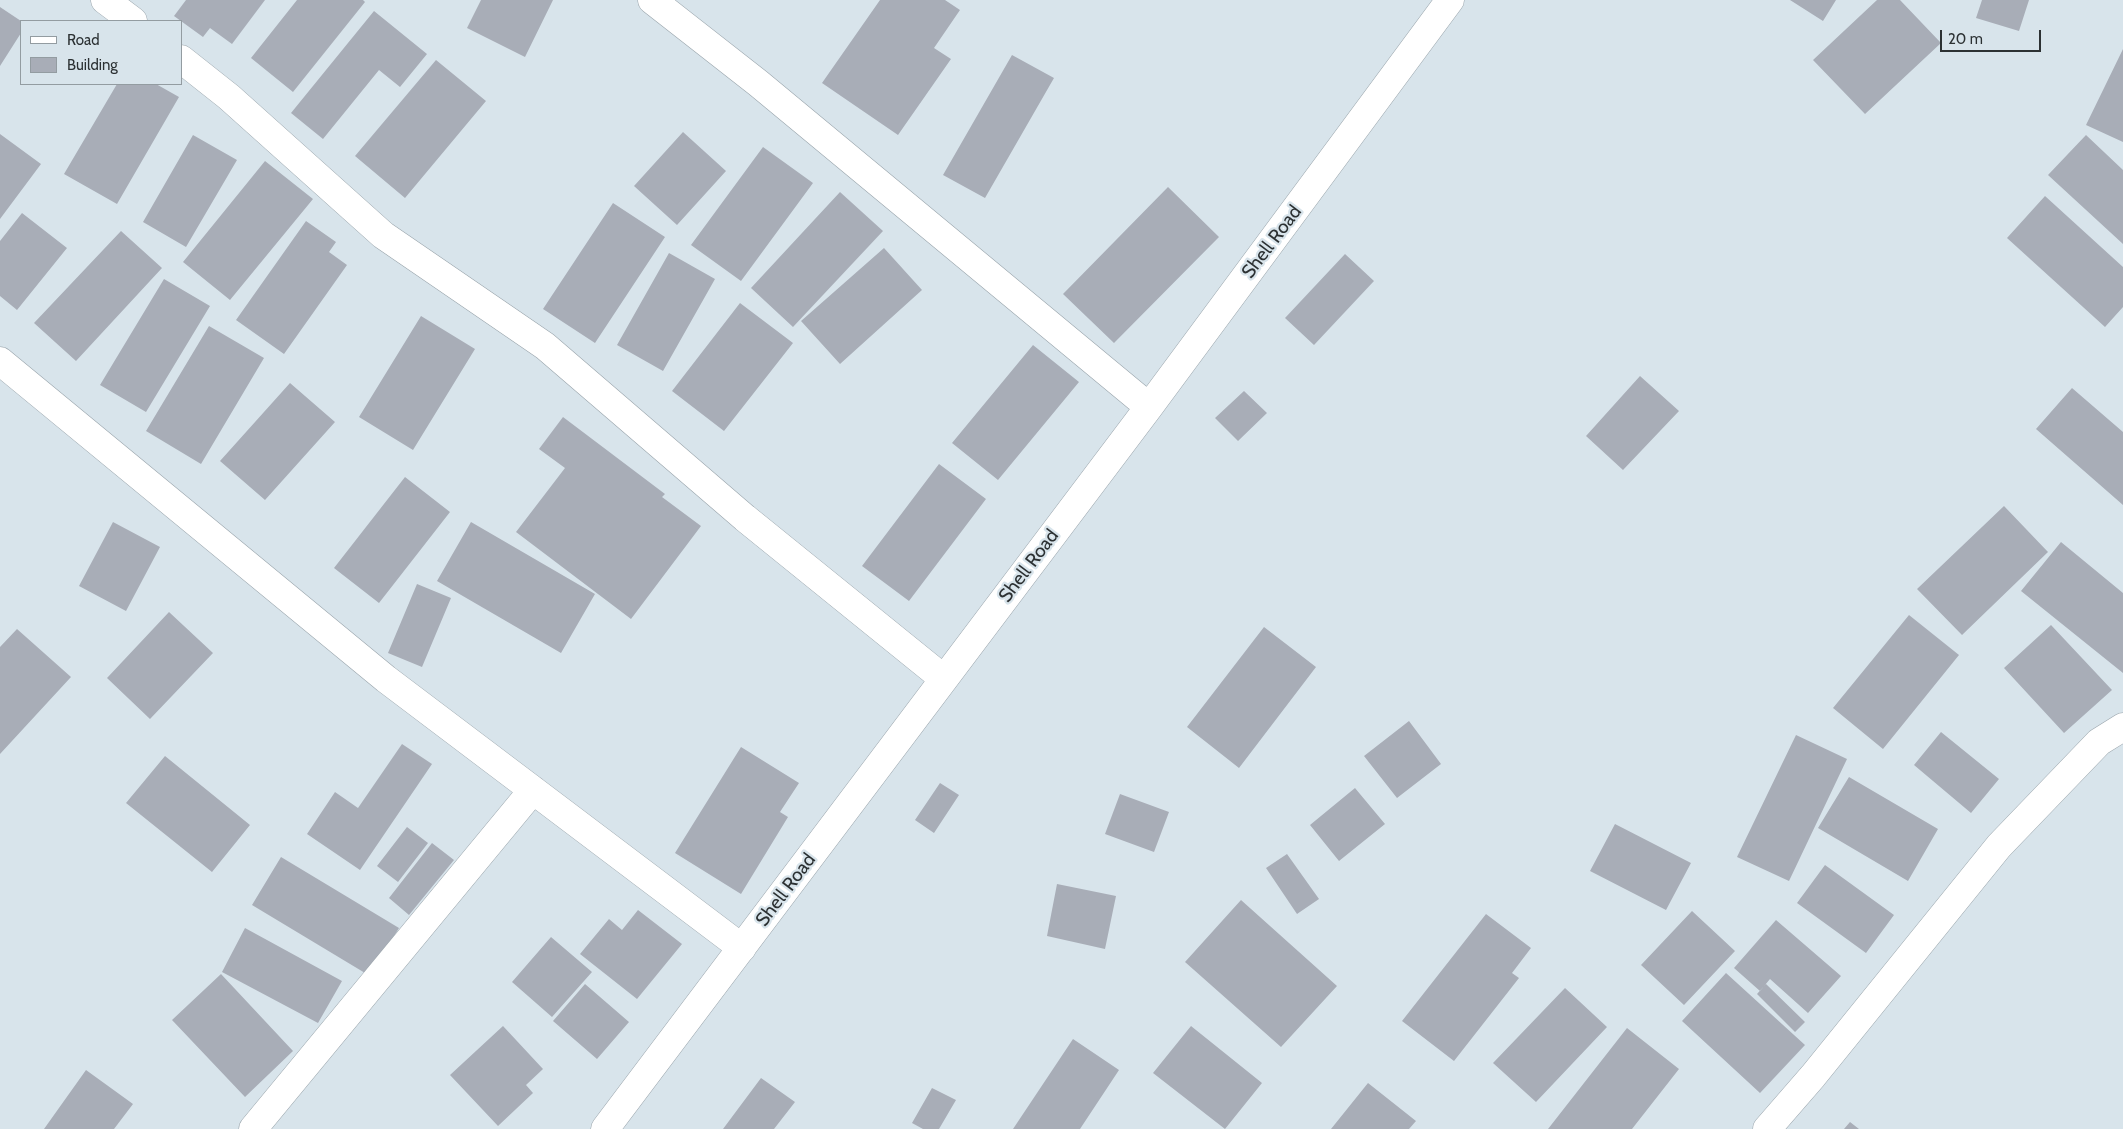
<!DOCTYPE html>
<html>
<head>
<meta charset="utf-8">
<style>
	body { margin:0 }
	#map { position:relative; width:2123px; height:1129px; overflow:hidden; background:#d8e4eb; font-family:Cabin,sans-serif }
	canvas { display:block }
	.legend { position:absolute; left:20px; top:20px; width:162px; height:65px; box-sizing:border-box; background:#d8e4eb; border:1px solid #939ca1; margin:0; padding:6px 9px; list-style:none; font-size:15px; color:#2c3133 }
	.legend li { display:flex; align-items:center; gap:10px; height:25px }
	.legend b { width:25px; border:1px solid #939ca1 }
	.scale { position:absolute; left:1940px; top:30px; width:101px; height:22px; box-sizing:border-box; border:2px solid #2c3133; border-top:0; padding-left:6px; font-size:15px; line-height:18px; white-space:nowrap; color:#2c3133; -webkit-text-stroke:4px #d8e4eb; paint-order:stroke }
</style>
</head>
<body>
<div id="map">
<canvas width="2123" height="1129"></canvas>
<ul class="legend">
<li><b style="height:6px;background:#fff"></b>Road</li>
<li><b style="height:14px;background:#a8adb7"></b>Building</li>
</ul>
<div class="scale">20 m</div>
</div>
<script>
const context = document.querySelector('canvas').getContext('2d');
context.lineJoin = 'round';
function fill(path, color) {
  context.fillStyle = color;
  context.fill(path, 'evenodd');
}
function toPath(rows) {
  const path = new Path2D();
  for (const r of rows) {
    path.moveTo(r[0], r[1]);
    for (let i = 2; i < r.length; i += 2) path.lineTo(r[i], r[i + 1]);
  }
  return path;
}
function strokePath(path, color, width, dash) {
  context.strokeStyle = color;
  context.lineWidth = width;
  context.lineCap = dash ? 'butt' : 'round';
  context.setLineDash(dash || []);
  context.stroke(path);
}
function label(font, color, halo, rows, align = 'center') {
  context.font = font + ' Cabin,sans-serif';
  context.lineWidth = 4.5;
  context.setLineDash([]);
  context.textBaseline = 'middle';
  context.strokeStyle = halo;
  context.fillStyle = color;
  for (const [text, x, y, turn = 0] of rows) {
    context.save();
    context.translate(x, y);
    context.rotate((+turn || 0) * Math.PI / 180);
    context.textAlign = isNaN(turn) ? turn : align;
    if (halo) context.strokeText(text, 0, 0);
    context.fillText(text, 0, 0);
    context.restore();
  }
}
fill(toPath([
	[186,0,265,0,232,44,210,28,203,37,174,16],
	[297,0,363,0,365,2,293,92,251,58],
	[481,0,553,0,525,57,467,28],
	[880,0,945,0,960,10,934,48,951,59,898,135,822,83],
	[1790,0,1836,0,1823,21],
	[1877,0,1900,0,1941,43,1865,114,1813,60],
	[1982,0,2029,0,2019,31,1976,18],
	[0,7,21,21,21,33,0,66],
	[374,11,427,54,400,87,379,70,323,139,291,113],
	[2123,49,2123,142,2086,125],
	[1012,55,1054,78,985,198,943,175],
	[436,60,486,101,405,198,355,156],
	[117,84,156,84,179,97,117,204,64,174],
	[683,132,726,171,677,225,634,186],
	[0,134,41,164,0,219],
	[193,135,237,160,186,247,143,222],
	[2086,135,2123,170,2123,244,2048,175],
	[763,147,813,183,741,281,691,245],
	[265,161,313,199,230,300,183,262],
	[1168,187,1219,237,1114,343,1063,294],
	[840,192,883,231,793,327,751,288],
	[2045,196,2123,267,2123,307,2105,327,2007,238],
	[613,203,665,237,595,343,543,309],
	[22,213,67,248,17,310,0,296,0,241],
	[306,221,336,242,329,252,347,265,284,354,236,320],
	[121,231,162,268,76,361,34,323],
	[884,248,922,290,840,364,801,321],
	[669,253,715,279,663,371,617,345],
	[1345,254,1374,281,1314,345,1285,318],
	[164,279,210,306,146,412,100,385],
	[740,303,793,343,724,431,672,391],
	[421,316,475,349,413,450,359,417],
	[209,326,264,358,201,464,146,431],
	[1033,345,1079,382,998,480,952,443],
	[1640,376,1679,411,1623,470,1586,436],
	[290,383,335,422,265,500,220,461],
	[2072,388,2123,432,2123,505,2036,429],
	[1244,391,1267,413,1238,441,1215,418],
	[563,417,665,494,662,497,701,526,631,619,516,532,565,468,539,449],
	[939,464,986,499,909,601,862,566],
	[405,477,450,512,379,603,334,568],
	[2004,506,2048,552,1962,635,1917,589],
	[113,522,160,547,126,611,79,586],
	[471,522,595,594,561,653,437,581],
	[2061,542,2123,593,2123,673,2021,591],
	[417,584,451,598,422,667,388,653],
	[169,612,213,653,150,719,107,678],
	[1909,615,1959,655,1883,749,1833,708],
	[2051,625,2112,690,2064,733,2004,668],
	[1264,627,1316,667,1239,768,1187,727],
	[17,629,71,677,0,754,0,647],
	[1409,721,1441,764,1397,798,1364,756],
	[1941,732,1999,779,1971,813,1914,765],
	[1796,735,1847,759,1789,881,1737,857],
	[402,744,432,764,360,870,307,834,335,792,358,808],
	[741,747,799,783,780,812,788,817,741,894,675,853],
	[165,756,250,825,212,872,126,803],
	[1849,777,1938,829,1908,881,1818,828],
	[940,783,959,795,934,833,915,820],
	[1355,788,1385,824,1339,861,1310,825],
	[1120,794,1169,812,1154,852,1105,834],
	[1615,824,1691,863,1666,910,1590,871],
	[407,827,428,843,398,882,377,866],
	[432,843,454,860,409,915,389,898],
	[1287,854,1319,899,1297,914,1266,868],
	[281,857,399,928,370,976,252,905],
	[1825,865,1894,915,1866,953,1797,903],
	[1057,884,1116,896,1105,949,1047,936],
	[1241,900,1337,986,1281,1047,1185,962],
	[638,910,682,944,637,999,580,954,609,919,622,930],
	[1692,911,1735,951,1684,1005,1641,965],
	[1486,914,1531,948,1512,973,1519,978,1454,1061,1402,1021],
	[1776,920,1841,976,1808,1013,1770,979,1760,991,1734,968],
	[245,928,342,981,318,1023,222,972],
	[551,937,592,972,552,1017,512,982],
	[1726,973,1805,1045,1760,1093,1682,1021],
	[221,974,293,1051,245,1097,172,1020],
	[585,984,629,1022,597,1059,553,1021],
	[1766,984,1805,1022,1795,1032,1757,994],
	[1565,988,1607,1027,1536,1102,1493,1063],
	[503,1026,543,1069,526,1085,533,1093,498,1126,450,1075],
	[1191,1026,1262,1083,1225,1129,1153,1073],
	[1627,1028,1679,1069,1632,1129,1548,1129],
	[1073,1039,1119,1070,1080,1129,1013,1129],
	[86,1070,133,1104,114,1129,44,1129],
	[761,1078,795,1102,774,1129,723,1129],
	[1368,1083,1416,1121,1409,1129,1331,1129],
	[932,1088,956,1100,939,1129,923,1129,912,1123],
	[1850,1122,1859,1129,1844,1129]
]), '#a8adb7');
const street = toPath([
	[105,0,133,21],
	[652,0,758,83,1149,407],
	[181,59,229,97,383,235,545,346,745,518,944,679],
	[0,361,386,679,742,948],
	[253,1129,533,790],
	[605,1129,1149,407,1450,0],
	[1767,1129,1813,1076,1999,846,2099,742,2123,727]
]);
strokePath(street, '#99a4ab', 29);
strokePath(street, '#fff', 28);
label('19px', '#2c3133', '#d8e4eb', [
	["Shell Road",1272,242,-53],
	["Shell Road",1029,566,-53],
	["Shell Road",786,890,-53]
]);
</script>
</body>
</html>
